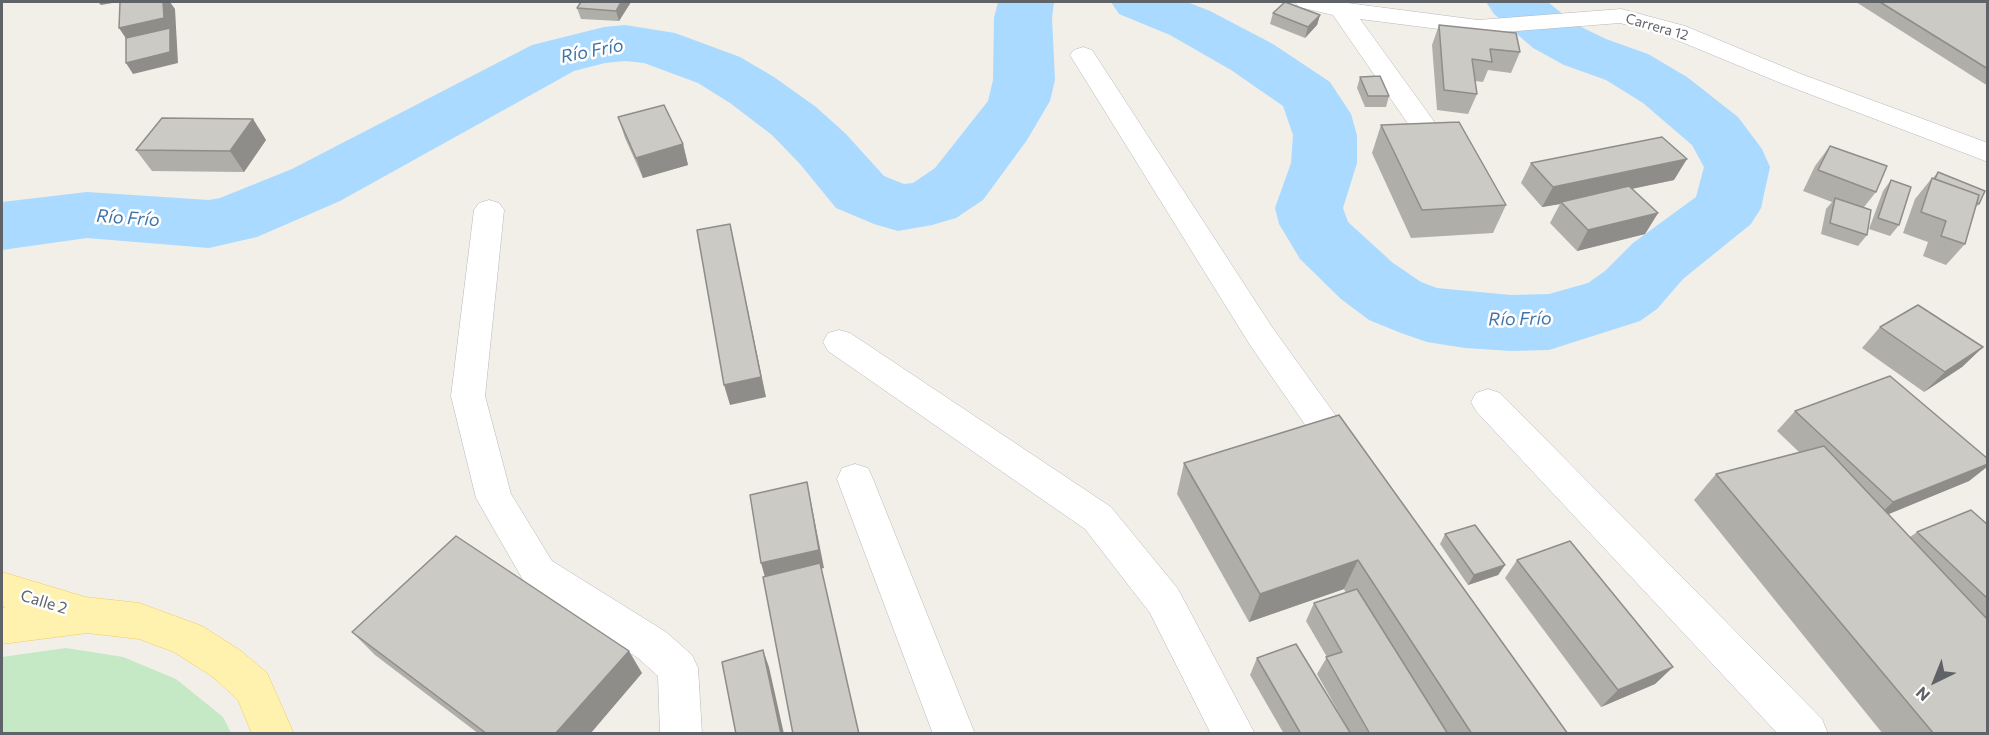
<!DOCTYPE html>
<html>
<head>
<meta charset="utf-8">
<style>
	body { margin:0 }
	#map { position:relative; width:1989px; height:735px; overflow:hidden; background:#f1efe8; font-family:Commissioner,sans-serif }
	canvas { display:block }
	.frame { position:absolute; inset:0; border:3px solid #5f6368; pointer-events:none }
	.north { position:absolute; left:1905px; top:651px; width:60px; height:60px; -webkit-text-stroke:4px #fff; paint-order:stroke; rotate:223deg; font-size:16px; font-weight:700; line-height:24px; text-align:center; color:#5f6368 }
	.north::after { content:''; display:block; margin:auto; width:21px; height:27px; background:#5f6368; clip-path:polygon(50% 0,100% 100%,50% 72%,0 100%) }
</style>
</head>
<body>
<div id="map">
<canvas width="1989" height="735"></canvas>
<div class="frame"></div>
<div class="north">N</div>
</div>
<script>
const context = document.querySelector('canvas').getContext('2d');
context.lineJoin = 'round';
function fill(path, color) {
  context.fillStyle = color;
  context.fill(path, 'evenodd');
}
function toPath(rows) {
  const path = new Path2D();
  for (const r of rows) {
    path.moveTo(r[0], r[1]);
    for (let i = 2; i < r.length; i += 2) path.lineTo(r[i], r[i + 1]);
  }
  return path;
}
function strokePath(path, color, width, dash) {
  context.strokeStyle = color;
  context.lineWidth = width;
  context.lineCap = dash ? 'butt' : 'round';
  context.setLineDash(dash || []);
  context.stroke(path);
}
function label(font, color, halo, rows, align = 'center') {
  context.font = font + ' Commissioner,sans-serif';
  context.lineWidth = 5;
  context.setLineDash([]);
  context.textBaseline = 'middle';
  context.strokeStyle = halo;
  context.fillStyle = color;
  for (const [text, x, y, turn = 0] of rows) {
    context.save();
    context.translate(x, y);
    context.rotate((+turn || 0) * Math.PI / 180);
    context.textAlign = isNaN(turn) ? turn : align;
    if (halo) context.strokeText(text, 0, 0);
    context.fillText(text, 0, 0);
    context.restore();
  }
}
fill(toPath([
	[66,648,123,657,176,679,223,717,231,733,2,733,2,657]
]), '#c5e8c5');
fill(toPath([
	[998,2,1054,2,1052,18,1055,80,1050,101,1027,140,983,200,956,218,932,225,898,231,874,224,836,208,800,164,772,135,730,103,698,83,644,63,625,61,605,63,574,71,340,201,257,237,209,248,87,238,2,250,2,202,87,192,209,200,220,198,292,169,532,45,604,27,625,25,675,33,740,57,774,77,816,107,846,134,884,176,904,184,913,183,935,168,988,101,993,80,994,18,998,2],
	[1111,2,1187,2,1210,11,1273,44,1330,82,1351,114,1357,135,1357,163,1343,208,1348,222,1393,263,1421,282,1437,288,1511,295,1549,294,1588,283,1605,271,1633,243,1696,197,1704,167,1692,145,1643,103,1606,80,1564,65,1533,48,1494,14,1486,2,1548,2,1575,24,1606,39,1648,54,1687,77,1738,117,1762,149,1770,167,1761,208,1751,224,1683,279,1657,309,1640,321,1549,350,1511,351,1465,348,1427,342,1401,333,1369,320,1341,299,1300,259,1279,224,1275,208,1291,163,1293,135,1283,106,1231,70,1170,35,1119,14,1111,2]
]), '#aadaff');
const minor = toPath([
	[1295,2,1340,2,1478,20,1621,9,1685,26,1801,74,1988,143,1988,162,1783,84,1667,36,1620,23,1478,34,1360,19,1446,138,1442,144,1432,147,1422,144,1333,15,1299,7,1295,2],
	[1083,47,1092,50,1272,327,1359,448,1365,458,1359,468,1347,472,1335,468,1250,345,1070,55,1074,50,1083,47],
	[489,200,499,203,504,210,485,396,511,494,552,561,666,632,692,655,698,668,702,734,660,734,658,676,638,658,526,585,476,498,451,396,474,210,479,203,489,200],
	[839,330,850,333,1111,507,1178,589,1255,734,1211,734,1150,613,1085,529,828,351,823,342,828,333,839,330],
	[1488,389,1500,393,1822,719,1828,734,1778,734,1476,411,1471,402,1476,393,1488,389],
	[855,464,868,468,873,479,975,734,933,734,837,479,842,468,855,464]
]);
const major = toPath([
	[2,572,85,597,139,603,202,626,241,651,267,673,294,734,252,734,238,700,213,677,174,652,139,639,87,633,2,644,2,608,6,607,2,606,2,572]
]);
strokePath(minor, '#b5b8bc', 1);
strokePath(major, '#f2c960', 1);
fill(minor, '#fff');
fill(major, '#fff2af');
fill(toPath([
	[581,2,631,2,619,21,581,19,577,8],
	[1856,2,1988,2,1988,86],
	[1273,13,1320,15,1317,25,1305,38,1270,24],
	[1439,25,1520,52,1511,73,1488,70,1483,82,1475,81,1477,94,1468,114,1437,110,1432,45],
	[1360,77,1389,96,1386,107,1365,107,1357,88],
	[618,117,683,144,688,165,643,178,625,138],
	[253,119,266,140,244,172,152,171,136,150],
	[1381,125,1506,205,1493,233,1411,238,1372,153],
	[1830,146,1876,192,1864,207,1867,235,1858,246,1821,234,1826,209,1832,202,1803,191,1815,166],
	[1531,163,1674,180,1632,189,1658,213,1645,234,1577,251,1550,223,1560,204,1542,207,1521,183],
	[1938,172,1979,204,1976,207,1965,244,1946,265,1923,256,1928,242,1903,233,1915,199,1932,178,1933,178],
	[1891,180,1899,225,1890,236,1869,229,1883,191],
	[1880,327,1983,347,1962,367,1924,392,1862,348],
	[1795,411,1988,459,1988,466,1969,481,1888,514,1910,537,1917,532,1988,525,1988,734,1883,734,1694,500,1716,474,1799,452,1777,431],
	[1339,415,1568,734,1351,734,1317,674,1327,657,1306,621,1314,603,1346,593,1344,589,1249,622,1177,494,1184,463],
	[1445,534,1505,565,1498,575,1468,585,1440,544],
	[1517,560,1673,667,1655,684,1601,707,1505,578],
	[352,632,642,673,590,734,479,734,375,655],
	[1257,658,1351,734,1284,734,1250,675]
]), '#afaea9');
fill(toPath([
	[98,2,118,2,101,5],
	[163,2,170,2,175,9,178,63,133,74,126,63,133,49,119,28],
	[621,2,631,2,619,21,616,11],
	[1320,15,1317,25,1305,38,1308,27],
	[253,119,266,140,244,172,230,151],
	[683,144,688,165,643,178,636,158],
	[1687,159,1674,180,1562,203,1561,202,1560,204,1542,207,1553,187],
	[1658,213,1645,234,1577,251,1588,230],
	[730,224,766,397,730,405,724,385],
	[1983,347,1962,367,1924,392,1945,372],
	[1988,464,1988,466,1969,481,1872,521,1893,502],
	[807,482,824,568,766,581,761,563],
	[1358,560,1344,589,1249,622,1260,594],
	[1505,565,1498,575,1468,585,1474,575],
	[763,650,769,667,784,734,781,734],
	[629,651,642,673,590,734,555,734],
	[1673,667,1655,684,1601,707,1618,690]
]), '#8f8d8a');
const building = toPath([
	[120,2,163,2,164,18,119,28,120,2],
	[581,2,621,2,616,11,577,8,581,2],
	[1285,2,1320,15,1308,27,1273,13,1285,2],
	[1880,2,1988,2,1988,69,1880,2],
	[1439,25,1516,33,1520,52,1490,49,1492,62,1472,59,1477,94,1444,90,1439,25],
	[170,28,170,52,126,63,126,38,170,28],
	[1380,76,1389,96,1368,96,1360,77,1380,76],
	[664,105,683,144,636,158,618,117,664,105],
	[162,118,253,119,230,151,136,150,162,118],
	[1459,122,1506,205,1422,210,1381,125,1459,122],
	[1662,137,1687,159,1553,187,1531,163,1662,137],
	[1830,146,1887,166,1876,192,1818,170,1830,146],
	[1938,172,1985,191,1979,204,1977,203,1979,195,1935,179,1938,172],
	[1932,178,1979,195,1965,244,1941,236,1946,221,1921,212,1932,178],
	[1891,180,1911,187,1899,225,1878,218,1891,180],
	[1629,186,1658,213,1588,230,1561,202,1629,186],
	[1835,198,1871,210,1867,235,1830,223,1835,198],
	[730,224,761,377,724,385,697,230,730,224],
	[1918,305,1983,347,1945,372,1880,327,1918,305],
	[1890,376,1988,459,1988,464,1893,502,1795,411,1890,376],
	[1339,415,1568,734,1472,734,1358,560,1260,594,1184,463,1339,415],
	[1824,446,1988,620,1988,734,1934,734,1716,474,1824,446],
	[807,482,819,550,761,563,750,495,807,482],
	[1971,510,1988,525,1988,599,1917,532,1971,510],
	[1475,525,1505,565,1474,575,1445,534,1475,525],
	[456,536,629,651,555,734,487,734,352,632,456,536],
	[1570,541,1673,667,1618,690,1517,560,1570,541],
	[820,563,859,734,793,734,763,577,820,563],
	[1357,589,1448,734,1370,734,1326,657,1342,652,1314,603,1357,589],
	[1296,644,1351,734,1301,734,1257,658,1296,644],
	[763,650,781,734,736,734,722,662,763,650]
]);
fill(building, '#cccac5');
strokePath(building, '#8f8d8a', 1.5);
label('14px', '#5f6368', '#fff', [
	["Carrera 12",1657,27,16]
]);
label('16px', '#5f6368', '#fff', [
	["Calle 2",44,602,17]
]);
label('italic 18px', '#4174aa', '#fff', [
	["Río Frío",592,51,-11],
	["Río Frío",128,218,4],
	["Río Frío",1520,319,-1]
]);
</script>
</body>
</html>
